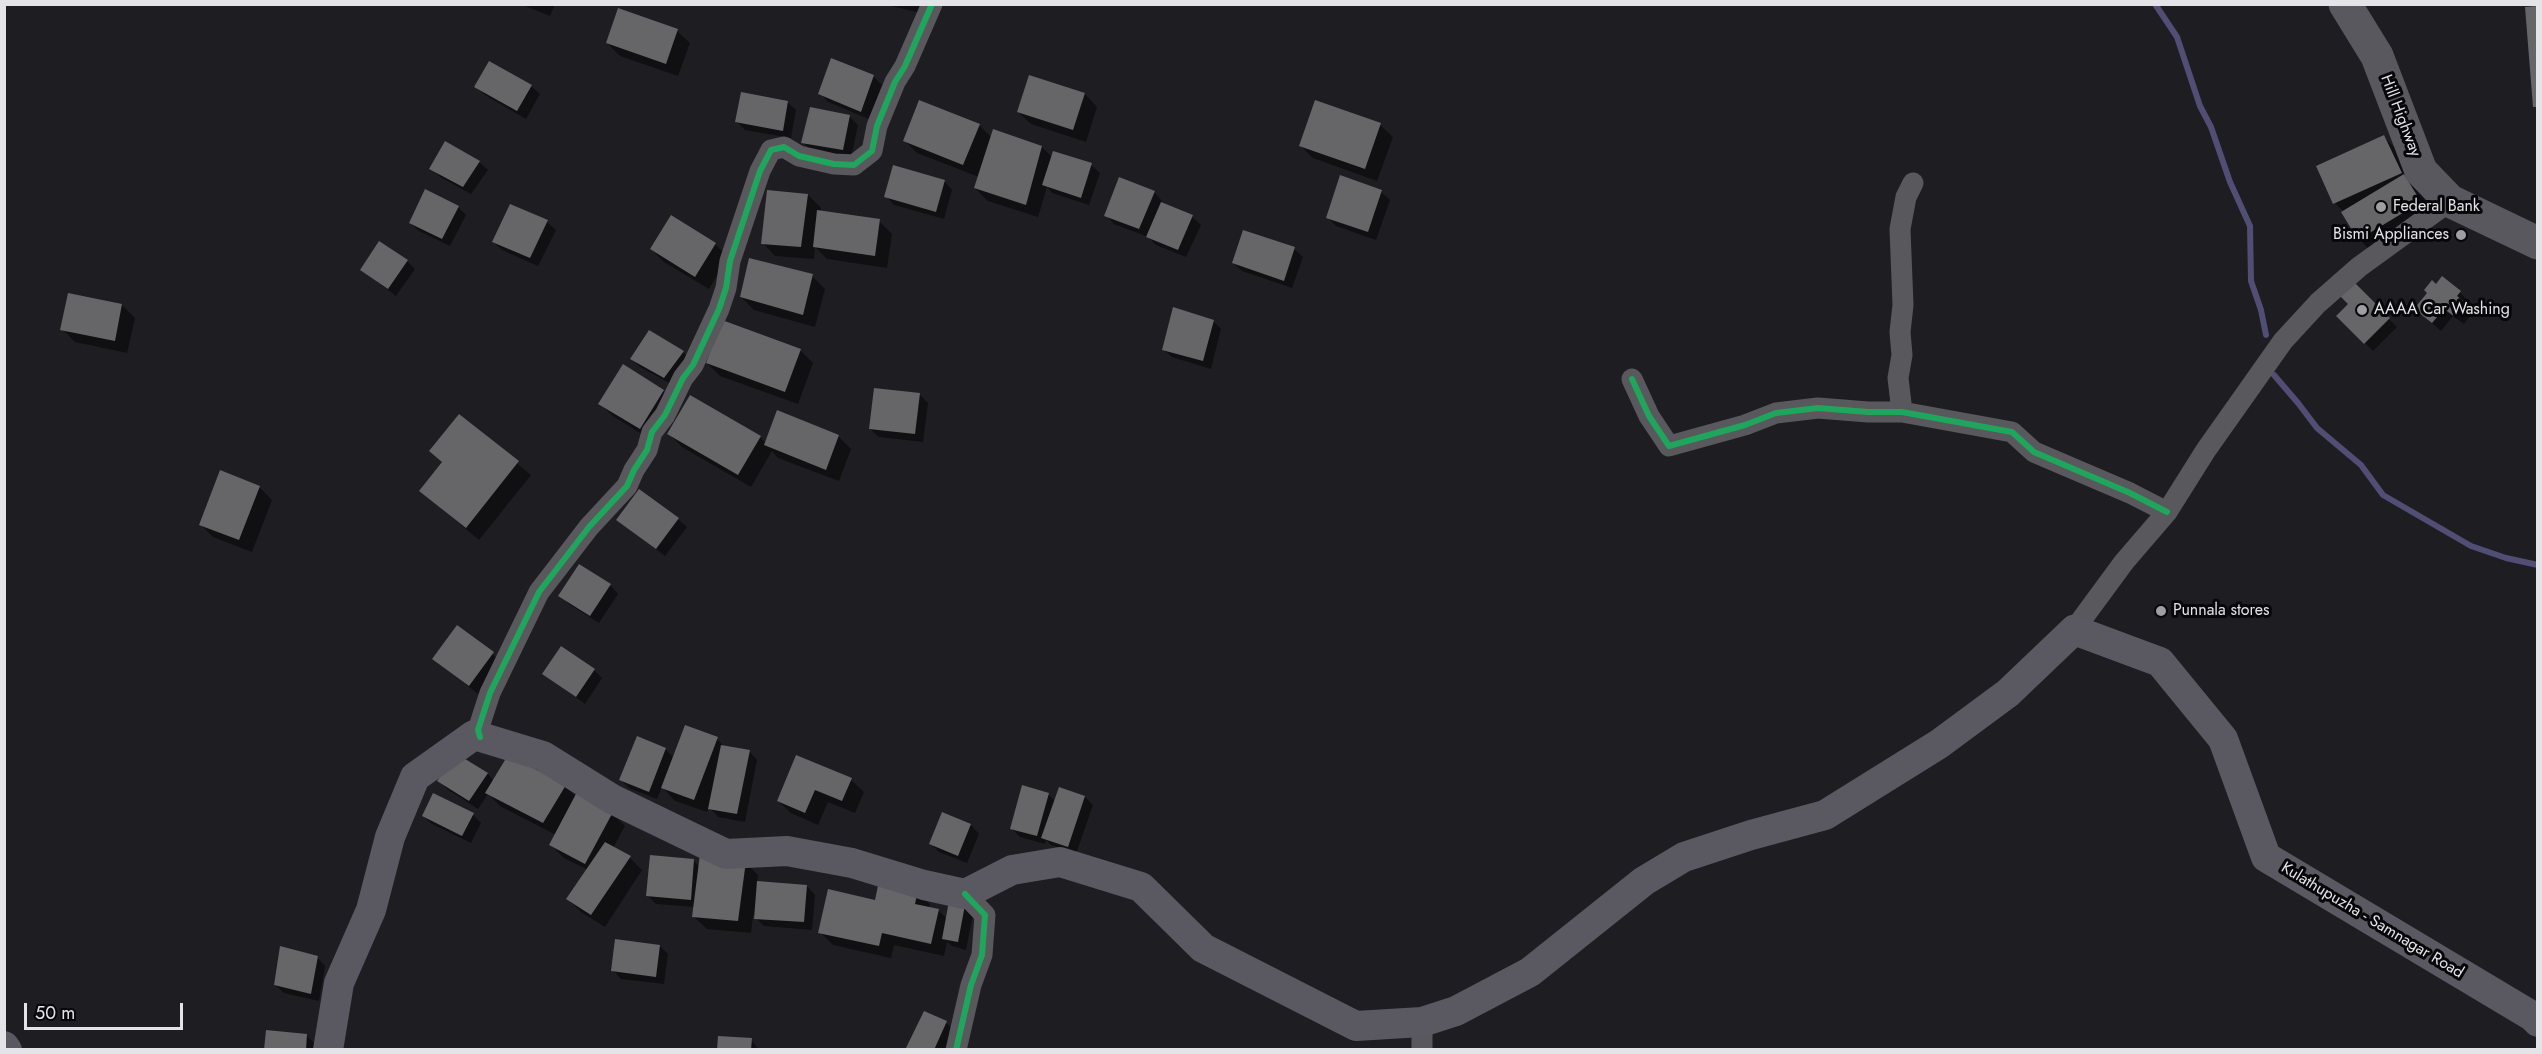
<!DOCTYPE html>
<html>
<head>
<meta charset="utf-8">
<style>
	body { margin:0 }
	#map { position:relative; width:2542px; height:1054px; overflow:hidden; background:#1e1d21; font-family:Jost,sans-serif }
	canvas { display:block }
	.frame { position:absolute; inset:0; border:6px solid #e4e4e8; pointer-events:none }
	.scale { position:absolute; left:24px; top:1003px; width:159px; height:27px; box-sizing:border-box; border:3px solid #e4e4e8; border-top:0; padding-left:8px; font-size:18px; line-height:21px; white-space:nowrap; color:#e4e4e8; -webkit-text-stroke:4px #070709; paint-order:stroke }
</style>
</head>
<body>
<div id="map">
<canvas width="2542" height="1054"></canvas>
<div class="frame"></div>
<div class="scale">50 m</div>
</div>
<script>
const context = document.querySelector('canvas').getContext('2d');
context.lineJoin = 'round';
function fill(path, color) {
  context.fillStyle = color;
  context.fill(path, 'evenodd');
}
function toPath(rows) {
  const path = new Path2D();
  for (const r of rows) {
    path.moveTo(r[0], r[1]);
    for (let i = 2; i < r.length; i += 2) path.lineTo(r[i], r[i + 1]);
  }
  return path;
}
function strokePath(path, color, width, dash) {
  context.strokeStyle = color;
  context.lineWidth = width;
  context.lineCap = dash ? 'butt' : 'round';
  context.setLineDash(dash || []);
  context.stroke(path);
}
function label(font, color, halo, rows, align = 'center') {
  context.font = font + ' Jost,sans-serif';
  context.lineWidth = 6;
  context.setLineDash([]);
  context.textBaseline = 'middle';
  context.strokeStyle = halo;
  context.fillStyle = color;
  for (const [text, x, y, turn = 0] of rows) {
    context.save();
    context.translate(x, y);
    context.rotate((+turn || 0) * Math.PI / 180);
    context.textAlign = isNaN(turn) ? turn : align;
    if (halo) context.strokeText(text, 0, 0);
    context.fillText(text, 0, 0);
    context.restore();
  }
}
fill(toPath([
	[520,4,555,4,550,16],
	[883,4,923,4,921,13],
	[677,31,690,43,678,76,620,56,607,43],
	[873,76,882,85,869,119,828,102,820,93],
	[531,86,540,94,526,119,485,95,476,87],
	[1085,94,1097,107,1086,142,1031,124,1018,112],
	[787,102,796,110,791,138,745,130,737,122],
	[849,116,858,125,851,158,811,151,803,142],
	[979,125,992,138,1042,147,1053,158,1091,165,1100,173,1089,205,1052,193,1047,187,1038,217,988,201,975,188,979,177,917,153,904,140],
	[1380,125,1393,137,1377,181,1313,158,1301,146],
	[2384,137,2397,150,2433,215,2372,252,2359,239,2344,212,2335,203,2318,167],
	[479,162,488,170,471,194,440,177,431,168],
	[944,181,952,190,944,219,894,205,886,196],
	[1154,192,1162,201,1161,204,1192,217,1201,225,1186,257,1156,245,1148,237,1114,224,1106,215],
	[1381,192,1390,200,1376,240,1336,226,1328,218],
	[808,195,821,208,820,212,879,221,892,234,887,268,827,259,815,247,814,259,775,256,763,243],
	[511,206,547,222,556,230,538,266,502,250,493,242],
	[458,207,466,215,450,246,419,231,410,223],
	[715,244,728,257,709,289,664,262,651,249],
	[1294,249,1303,257,1292,288,1242,271,1233,263],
	[407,261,415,269,396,296,362,270],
	[812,276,825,289,815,327,754,310,741,297],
	[2443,278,2468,300,2465,304,2473,312,2464,324,2453,316,2441,331,2416,309],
	[2352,282,2397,327,2373,351,2338,316,2350,304],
	[122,305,135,318,127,353,75,342,62,329],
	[1213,321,1221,329,1211,369,1172,357,1163,349],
	[650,332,683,352,692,360,673,385,640,367,632,359],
	[800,350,813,363,798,404,720,376,707,363],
	[623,366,663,391,676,404,653,441,613,416,600,404],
	[920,395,928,403,923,442,879,437,870,429],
	[459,416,531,475,479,540,421,491,443,463],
	[669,434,760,437,766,443,838,436,851,449,839,481,778,458,772,451,751,487,682,447],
	[259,487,272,500,252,552,213,537,200,524],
	[678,519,687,527,665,556,618,520],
	[610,585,618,594,599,623,569,604,560,595],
	[458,627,502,662,478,694,434,659],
	[594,670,602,678,585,704,544,674],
	[717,739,725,747,749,751,757,760,745,822,718,817,709,807,707,812,675,801,662,787,657,799,629,788,621,780,665,749,674,758],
	[457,756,488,774,494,781,565,786,576,797,612,813,625,826,613,848,630,858,642,870,605,927,581,912,568,899,588,870,564,858,551,845,556,835,500,806,488,794,478,809,447,789,439,781],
	[797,757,851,780,864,792,855,813,828,802,818,825,791,813,778,801],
	[1048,794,1055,801,1085,797,1093,805,1076,854,1051,845,1046,840,1045,844,1020,837,1012,829],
	[943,814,971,825,979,834,967,863,939,852,931,844],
	[473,815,481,823,471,843,432,824,423,816],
	[694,861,700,867,745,862,758,875,757,883,807,886,815,895,812,930,764,926,753,915,751,933,707,929,694,917,695,907,656,904,647,895],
	[917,891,930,904,929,908,939,911,947,919,965,906,973,914,966,950,952,946,947,942,944,956,894,945,891,958,833,945,820,932,876,902],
	[660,946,668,954,664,984,621,979,613,970],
	[317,957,325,966,319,1001,284,993,275,985],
	[925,1013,946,1023,955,1031,946,1050,907,1050],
	[306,1035,315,1044,314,1050,266,1050],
	[751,1040,759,1050,718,1050]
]), '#0007');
strokePath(toPath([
	[2155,4,2177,37,2200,106,2211,127,2230,182,2250,226,2251,281,2261,310,2266,335],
	[2274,375,2298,403,2317,428,2361,465,2383,495,2471,546,2506,558,2538,565]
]), '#514d74', 6);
fill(toPath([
	[2538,6,2538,107,2533,107,2525,7],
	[618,8,678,29,666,64,606,43],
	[831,58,874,75,861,112,818,94],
	[489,61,532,85,517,111,474,87],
	[1029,75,1085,93,1073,130,1017,112],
	[741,92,788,101,783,131,735,122],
	[919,100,980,124,963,165,903,141],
	[1315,100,1381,123,1365,169,1299,146],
	[810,107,850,115,843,150,801,143],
	[993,129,1042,146,1026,205,974,188],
	[2384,135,2402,173,2333,204,2316,166],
	[445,141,480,161,463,187,429,169],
	[1053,151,1092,163,1081,198,1042,185],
	[893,165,945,180,936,212,884,197],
	[2404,174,2421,202,2358,240,2341,212],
	[1340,175,1382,190,1368,232,1326,218],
	[1119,177,1155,191,1139,229,1104,216],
	[425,189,459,206,442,239,409,223],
	[767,190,808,194,801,247,761,244],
	[1161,202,1193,215,1178,250,1146,237],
	[510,204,548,220,530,258,492,242],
	[817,210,880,219,875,256,813,247],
	[671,215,716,243,695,277,650,249],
	[1243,230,1295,247,1284,281,1232,263],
	[379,241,408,260,388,289,360,270],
	[749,258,813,274,803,315,740,297],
	[2442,276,2461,291,2457,296,2466,303,2455,317,2444,309,2432,323,2414,309,2427,293,2424,290,2432,280,2436,284],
	[2352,280,2390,318,2364,344,2336,316,2348,304,2338,294],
	[68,293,122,304,115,341,60,330],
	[1173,307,1214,320,1203,361,1162,350],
	[722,320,801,349,785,392,706,363],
	[649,330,684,351,664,378,630,359],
	[623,364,664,390,640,429,598,404],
	[874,388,920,393,915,434,869,429],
	[690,395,761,436,738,475,667,434],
	[777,410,839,435,826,470,764,445],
	[459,414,519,461,466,528,419,491,442,462,429,451],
	[220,470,260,486,239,540,199,525],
	[639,489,679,518,656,549,616,520],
	[579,564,611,584,590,616,558,596],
	[457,625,494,652,469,686,432,659],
	[561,646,595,669,576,697,542,674],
	[685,725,718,737,694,800,661,788],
	[637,736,666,748,649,792,619,780],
	[721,745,750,750,737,814,708,809],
	[457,754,488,773,469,801,437,781],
	[508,755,566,785,543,823,485,793],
	[796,755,852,778,842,801,815,790,805,813,777,801],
	[1022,785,1049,793,1037,836,1010,829],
	[1059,787,1085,796,1068,847,1041,838],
	[577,792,613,812,585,864,549,845],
	[433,793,474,813,462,836,422,816],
	[942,812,971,824,958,856,929,844],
	[605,842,631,856,591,915,566,899],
	[700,854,746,861,738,921,692,917],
	[650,855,694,859,691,900,646,896],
	[757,881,807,885,804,922,754,919],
	[879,881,918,890,915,904,939,909,931,944,882,933,879,946,818,933,828,889,875,900],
	[949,901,965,905,958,942,942,939],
	[615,939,660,945,656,977,611,971],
	[280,946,318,956,311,994,274,985],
	[924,1011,947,1021,934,1050,905,1050],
	[266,1030,307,1034,306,1050,264,1050],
	[718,1036,752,1038,751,1050,717,1050]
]), '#666568');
strokePath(toPath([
	[1632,379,1649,416,1669,446,1745,425,1776,413,1818,408,1868,412,1902,412,2012,432,2034,452,2130,493,2167,512],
	[1902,412,1898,378,1902,355,1900,332,1903,305,1900,229,1906,197,1913,183],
	[2074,630,2124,562,2167,512,2206,450,2283,341,2318,303,2359,267,2450,201],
	[480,737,478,730,490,693,539,592,589,527,627,486,634,470,647,450,652,432,665,415,683,378,693,365,719,309,726,288,730,261,760,171,771,150,784,147,799,156,834,164,854,165,872,151,877,126,895,82,905,66,932,4],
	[956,1050,971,985,982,955,985,915,965,894],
	[1422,1050,1422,1022]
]), '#58585d', 21);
strokePath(toPath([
	[4,1046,7,1050],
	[328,1050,339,983,371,910,390,837,415,777,474,735,543,756,612,799,726,854,787,851,852,863,924,885,965,894,1012,870,1060,862,1141,887,1203,948,1356,1026,1422,1022,1456,1011,1530,972,1644,881,1684,857,1751,835,1825,815,1939,744,2008,693,2074,630,2160,662,2223,739,2266,857,2532,1016,2538,1022]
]), '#5a5961', 30);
strokePath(toPath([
	[2345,4,2377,56,2421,171,2450,201,2538,243]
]), '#5a585f', 33);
strokePath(toPath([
	[1632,379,1649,416,1669,446,1745,425,1776,413,1818,408,1868,412,1902,412,2012,432,2034,452,2130,493,2167,512],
	[480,737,478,730,490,693,539,592,589,527,627,486,634,470,647,450,652,432,665,415,683,378,693,365,719,309,726,288,730,261,760,171,771,150,784,147,799,156,834,164,854,165,872,151,877,126,895,82,905,66,932,4],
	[956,1050,971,985,982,955,985,915,965,894]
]), '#20a55d', 6);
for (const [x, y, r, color] of [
	[2381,207,6,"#9f9ea2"],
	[2461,235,6,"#9f9ea2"],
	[2362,310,6,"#9f9ea2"],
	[2161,611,6,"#9f9ea2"]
]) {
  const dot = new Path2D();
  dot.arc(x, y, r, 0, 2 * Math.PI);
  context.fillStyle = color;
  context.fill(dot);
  strokePath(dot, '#070709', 2);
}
label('16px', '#e4e4e8', '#070709', [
	["Hill Highway",2400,116,69],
	["Kulathupuzha - Samnagar Road",2372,921,31]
]);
label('16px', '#e4e4e8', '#070709', [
	["Federal Bank",2393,207],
	["Bismi Appliances",2449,235,"right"],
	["AAAA Car Washing",2374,310],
	["Punnala stores",2173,611]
], 'left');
</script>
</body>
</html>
